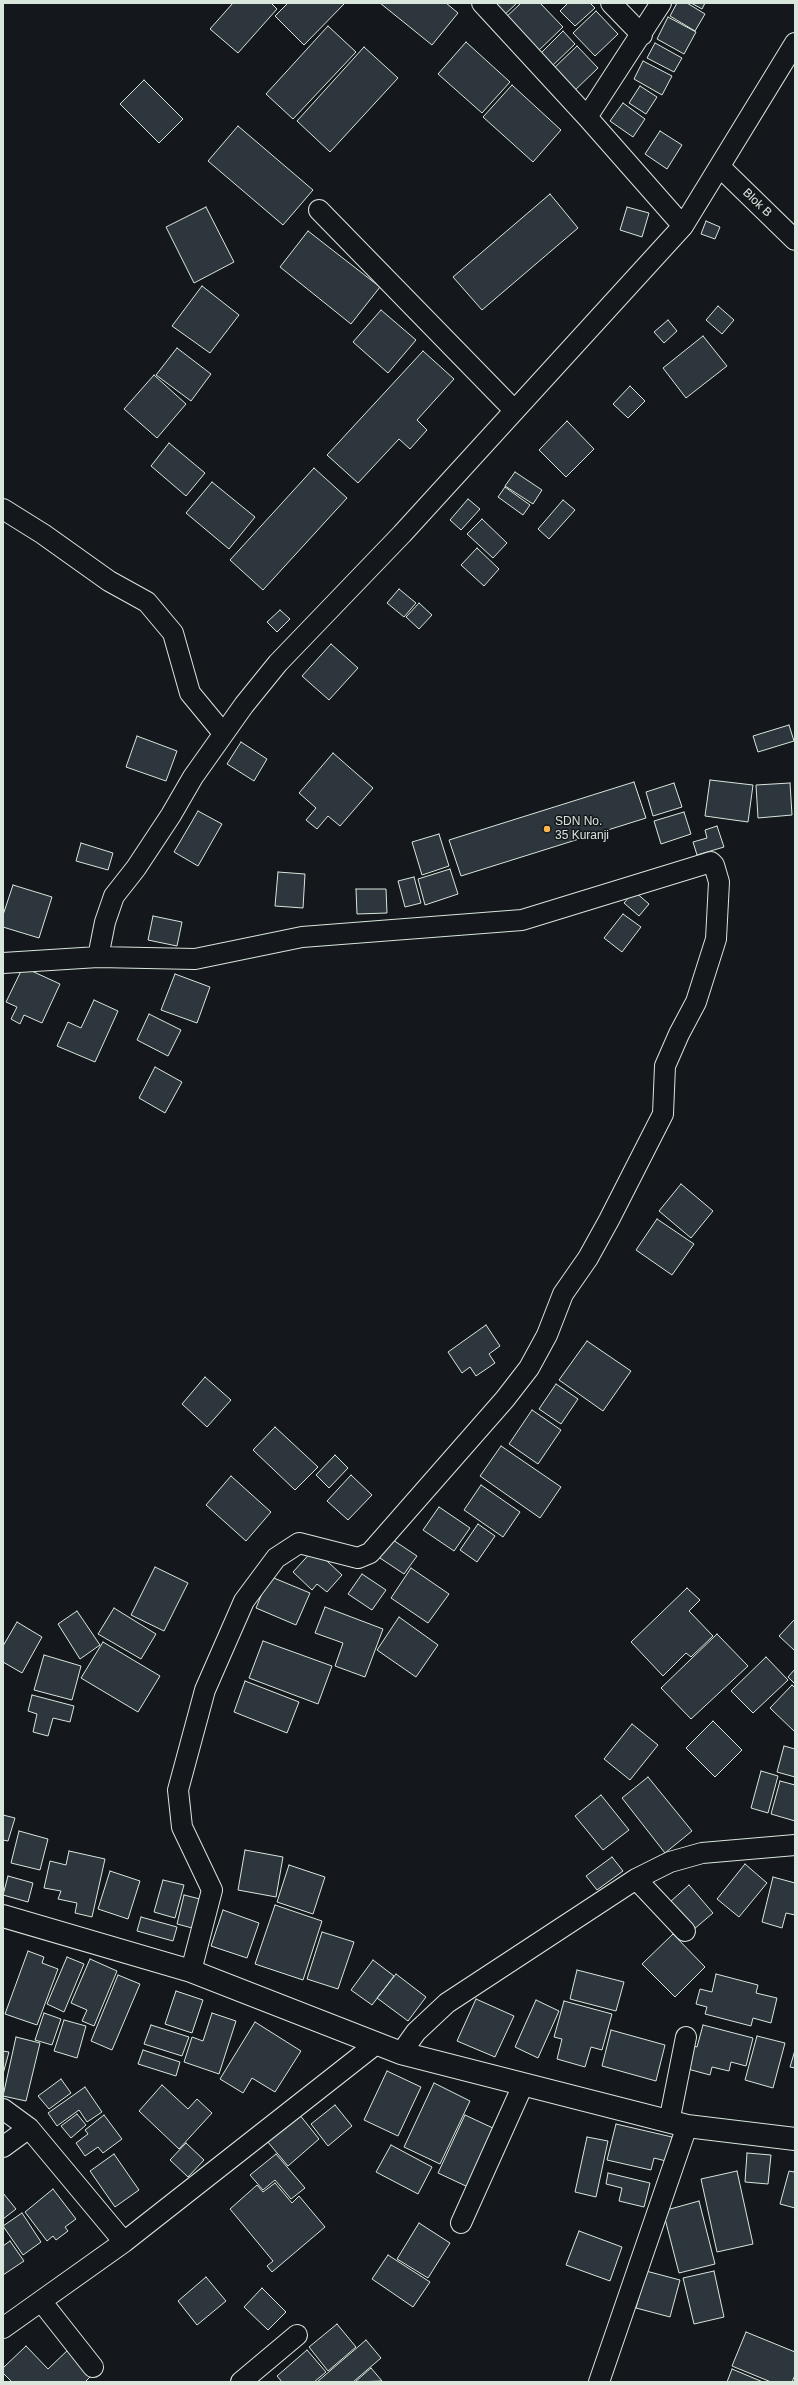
<!DOCTYPE html>
<html>
<head>
<meta charset="utf-8">
<style>
	body { margin:0 }
	#map { position:relative; width:798px; height:2385px; overflow:hidden; background:#14181c; font-family:Helvetica,sans-serif }
	canvas { display:block }
	.frame { position:absolute; inset:0; border:4px solid #d8e6dc; pointer-events:none }
</style>
</head>
<body>
<div id="map">
<canvas width="798" height="2385"></canvas>
<div class="frame"></div>
</div>
<script>
const context = document.querySelector('canvas').getContext('2d');
context.lineJoin = 'round';
function fill(path, color) {
  context.fillStyle = color;
  context.fill(path, 'evenodd');
}
function toPath(rows) {
  const path = new Path2D();
  for (const r of rows) {
    path.moveTo(r[0], r[1]);
    for (let i = 2; i < r.length; i += 2) path.lineTo(r[i], r[i + 1]);
  }
  return path;
}
function strokePath(path, color, width, dash) {
  context.strokeStyle = color;
  context.lineWidth = width;
  context.lineCap = dash ? 'butt' : 'round';
  context.setLineDash(dash || []);
  context.stroke(path);
}
function label(font, color, halo, rows, align = 'center') {
  context.font = font + ' Helvetica,sans-serif';
  context.lineWidth = 3;
  context.setLineDash([]);
  context.textBaseline = 'middle';
  context.strokeStyle = halo;
  context.fillStyle = color;
  for (const [text, x, y, turn = 0] of rows) {
    context.save();
    context.translate(x, y);
    context.rotate((+turn || 0) * Math.PI / 180);
    context.textAlign = isNaN(turn) ? turn : align;
    if (halo) context.strokeText(text, 0, 0);
    context.fillText(text, 0, 0);
    context.restore();
  }
}
const building = toPath([
	[233,3,271,3,277,9,238,53,210,29,233,3],
	[288,3,343,3,344,4,304,45,275,16,288,3],
	[380,3,446,3,458,13,432,45,380,3],
	[487,3,517,3,501,18,487,3],
	[521,3,540,3,563,27,535,54,503,20,521,3],
	[568,3,590,3,595,8,575,26,560,11,568,3],
	[677,3,687,3,705,14,695,31,670,16,677,3],
	[691,3,705,3,702,9,691,3],
	[596,11,618,34,595,56,573,33,596,11],
	[668,17,696,32,684,54,657,39,668,17],
	[328,26,356,52,293,119,266,94,328,26],
	[563,31,575,44,549,69,537,57,563,31],
	[466,42,510,82,482,113,438,74,466,42],
	[655,43,682,58,674,72,647,58,655,43],
	[577,46,598,68,572,93,551,71,577,46],
	[364,47,398,78,330,152,297,121,364,47],
	[643,61,672,76,662,95,634,79,643,61],
	[144,80,183,119,159,143,120,104,144,80],
	[512,85,561,130,533,162,483,117,512,85],
	[640,86,657,97,646,114,629,103,640,86],
	[623,103,645,119,633,137,610,121,623,103],
	[238,126,313,190,283,225,208,161,238,126],
	[660,131,682,145,667,169,645,154,660,131],
	[550,194,578,228,482,310,453,277,550,194],
	[206,207,234,262,194,283,166,227,206,207],
	[627,207,649,213,642,237,620,230,627,207],
	[706,221,720,227,715,239,701,234,706,221],
	[308,231,380,287,351,324,280,267,308,231],
	[202,286,239,315,210,353,172,326,202,286],
	[718,306,734,320,722,334,706,320,718,306],
	[381,310,416,340,388,373,353,342,381,310],
	[668,320,677,331,664,343,654,332,668,320],
	[703,336,727,366,686,398,663,368,703,336],
	[177,348,211,374,191,401,156,375,177,348],
	[423,351,454,379,417,420,427,430,410,449,399,439,358,483,327,455,423,351],
	[154,375,186,404,157,438,124,409,154,375],
	[630,386,645,401,628,418,613,404,630,386],
	[567,421,594,449,566,477,539,450,567,421],
	[169,443,205,473,186,496,151,466,169,443],
	[314,468,347,498,263,590,230,560,314,468],
	[515,472,542,490,533,504,505,486,515,472],
	[212,482,255,517,229,549,186,513,212,482],
	[505,487,530,505,523,515,498,497,505,487],
	[468,499,480,509,461,530,450,520,468,499],
	[563,500,575,510,549,539,538,529,563,500],
	[482,519,507,543,493,558,467,534,482,519],
	[477,548,499,569,484,586,461,565,477,548],
	[399,589,416,603,404,617,387,603,399,589],
	[419,603,432,615,419,629,406,617,419,603],
	[280,610,290,619,277,632,267,622,280,610],
	[331,644,358,668,329,700,302,676,331,644],
	[789,725,794,741,758,752,753,736,789,725],
	[137,736,177,751,166,781,126,767,137,736],
	[241,742,267,759,254,781,227,764,241,742],
	[333,753,373,788,340,826,328,816,317,829,306,820,316,808,299,793,333,753],
	[710,780,753,785,748,822,705,816,710,780],
	[634,782,646,818,461,876,449,840,634,782],
	[674,783,682,807,653,816,646,792,674,783],
	[790,783,792,815,758,818,756,785,790,783],
	[198,811,222,824,198,866,174,852,198,811],
	[684,812,691,834,661,844,654,821,684,812],
	[717,826,724,847,697,855,693,842,707,838,705,830,717,826],
	[439,834,449,866,422,875,412,842,439,834],
	[81,843,113,853,108,870,76,861,81,843],
	[450,869,458,894,425,905,418,879,450,869],
	[278,872,305,874,303,908,275,906,278,872],
	[414,877,421,903,405,907,398,881,414,877],
	[13,885,52,897,39,938,3,927,3,915,13,885],
	[356,889,386,889,387,913,357,914,356,889],
	[634,891,649,904,639,916,624,903,634,891],
	[623,914,641,927,622,952,604,938,623,914],
	[153,916,182,922,177,946,148,940,153,916],
	[23,967,60,984,42,1023,24,1015,20,1024,11,1019,17,1007,6,1002,23,967],
	[175,974,210,987,197,1023,161,1010,175,974],
	[94,1000,118,1011,95,1062,57,1046,68,1022,81,1028,94,1000],
	[149,1014,181,1030,168,1056,137,1040,149,1014],
	[155,1067,182,1082,165,1113,139,1098,155,1067],
	[681,1184,713,1211,691,1238,659,1211,681,1184],
	[657,1219,694,1244,672,1275,636,1250,657,1219],
	[486,1325,500,1346,489,1354,495,1363,476,1376,470,1367,462,1373,448,1352,486,1325],
	[587,1341,631,1371,603,1411,559,1380,587,1341],
	[205,1377,231,1400,207,1427,182,1404,205,1377],
	[556,1384,578,1399,561,1424,539,1409,556,1384],
	[532,1410,561,1430,538,1464,509,1444,532,1410],
	[275,1427,318,1467,295,1490,253,1450,275,1427],
	[501,1446,561,1487,540,1518,480,1476,501,1446],
	[335,1455,348,1468,329,1488,316,1475,335,1455],
	[351,1475,372,1495,348,1520,327,1501,351,1475],
	[231,1476,271,1512,246,1541,206,1505,231,1476],
	[481,1485,520,1512,503,1537,464,1510,481,1485],
	[439,1507,470,1528,454,1551,423,1530,439,1507],
	[478,1524,495,1536,477,1562,460,1550,478,1524],
	[390,1538,417,1556,404,1574,377,1556,390,1538],
	[314,1549,342,1575,327,1592,317,1584,312,1590,293,1572,314,1549],
	[155,1567,188,1583,164,1631,131,1615,155,1567],
	[411,1568,449,1594,428,1623,391,1598,411,1568],
	[362,1574,386,1590,372,1610,348,1594,362,1574],
	[269,1576,310,1593,296,1625,256,1608,269,1576],
	[687,1588,700,1600,689,1611,713,1636,691,1657,686,1653,663,1676,631,1642,687,1588],
	[325,1607,383,1629,365,1677,335,1666,343,1643,315,1633,325,1607],
	[114,1608,156,1634,141,1659,98,1634,114,1608],
	[77,1611,100,1645,80,1659,58,1624,77,1611],
	[399,1617,438,1645,416,1677,377,1650,399,1617],
	[795,1619,795,1651,779,1636,795,1619],
	[17,1622,42,1637,22,1673,3,1662,3,1646,17,1622],
	[717,1634,748,1666,691,1719,661,1688,717,1634],
	[263,1641,332,1666,318,1704,249,1678,263,1641],
	[103,1642,160,1676,138,1712,81,1678,103,1642],
	[44,1655,81,1666,72,1700,34,1690,44,1655],
	[766,1657,788,1680,753,1713,731,1691,766,1657],
	[795,1669,795,1684,788,1677,795,1669],
	[245,1681,299,1702,287,1733,234,1712,245,1681],
	[792,1685,795,1688,795,1732,770,1708,792,1685],
	[32,1695,74,1706,70,1722,53,1718,48,1736,33,1732,37,1714,28,1711,32,1695],
	[713,1721,742,1750,715,1777,686,1748,713,1721],
	[632,1724,658,1745,630,1780,604,1759,632,1724],
	[784,1746,795,1749,795,1777,777,1772,784,1746],
	[761,1771,778,1776,768,1813,751,1808,761,1771],
	[648,1777,692,1831,665,1853,622,1798,648,1777],
	[780,1781,795,1785,795,1821,771,1814,780,1781],
	[601,1795,629,1830,603,1850,575,1816,601,1795],
	[3,1815,15,1818,8,1841,3,1840,3,1815],
	[19,1831,48,1839,40,1870,11,1863,19,1831],
	[245,1850,283,1857,276,1897,238,1890,245,1850],
	[69,1851,105,1859,92,1917,75,1913,77,1903,58,1899,61,1891,44,1888,50,1861,66,1865,69,1851],
	[612,1857,623,1871,597,1890,586,1876,612,1857],
	[745,1864,767,1883,739,1917,717,1899,745,1864],
	[289,1865,325,1877,313,1914,277,1902,289,1865],
	[110,1871,140,1881,128,1919,98,1909,110,1871],
	[8,1876,33,1883,28,1902,3,1895,8,1876],
	[773,1877,795,1883,795,1915,786,1913,782,1928,762,1922,773,1877],
	[163,1880,184,1885,175,1918,154,1912,163,1880],
	[689,1885,713,1913,693,1930,670,1902,689,1885],
	[184,1895,204,1900,196,1929,177,1924,184,1895],
	[275,1905,322,1921,303,1980,255,1964,275,1905],
	[223,1910,259,1923,247,1958,211,1946,223,1910],
	[141,1917,177,1927,173,1941,137,1931,141,1917],
	[322,1932,354,1942,338,1989,307,1979,322,1932],
	[673,1934,705,1967,675,1997,642,1964,673,1934],
	[28,1951,44,1957,42,1963,58,1969,37,2025,5,2014,28,1951],
	[67,1957,84,1964,64,2012,47,2004,67,1957],
	[90,1959,117,1971,94,2026,82,2021,87,2010,71,2003,90,1959],
	[373,1960,394,1976,372,2005,351,1990,373,1960],
	[577,1970,624,1982,616,2011,570,1999,577,1970],
	[396,1974,426,1997,408,2021,377,1998,396,1974],
	[716,1974,758,1985,756,1993,777,1998,771,2023,753,2018,751,2026,705,2014,707,2007,696,2004,700,1989,712,1992,716,1974],
	[118,1975,140,1984,112,2050,91,2041,118,1975],
	[176,1991,203,2000,192,2033,165,2024,176,1991],
	[476,1999,514,2016,495,2057,457,2041,476,1999],
	[536,2000,559,2011,538,2058,515,2047,536,2000],
	[564,2001,612,2014,602,2050,591,2047,585,2067,557,2059,562,2039,554,2037,564,2001],
	[44,2013,61,2019,52,2045,35,2040,44,2013],
	[212,2013,236,2021,219,2074,184,2062,192,2037,203,2041,212,2013],
	[64,2020,86,2026,77,2058,54,2051,64,2020],
	[255,2022,301,2051,275,2092,252,2078,243,2093,220,2079,255,2022],
	[151,2025,189,2037,182,2056,144,2044,151,2025],
	[703,2025,753,2038,746,2066,731,2062,729,2071,712,2067,710,2075,684,2068,690,2045,697,2047,703,2025],
	[611,2030,665,2045,656,2081,602,2066,611,2030],
	[757,2036,785,2043,773,2088,745,2080,757,2036],
	[16,2037,40,2043,26,2101,3,2096,16,2037],
	[143,2050,180,2062,176,2076,138,2064,143,2050],
	[795,2050,795,2068,790,2067,795,2050],
	[3,2051,9,2052,3,2074,3,2051],
	[387,2071,421,2087,398,2136,364,2120,387,2071],
	[61,2079,71,2093,49,2109,38,2096,61,2079],
	[434,2083,470,2101,440,2164,404,2147,434,2083],
	[162,2085,188,2109,197,2099,212,2113,179,2149,139,2111,162,2085],
	[85,2087,102,2112,87,2122,79,2110,57,2126,48,2113,85,2087],
	[335,2105,352,2126,328,2146,311,2124,335,2105],
	[77,2114,86,2125,71,2138,61,2126,77,2114],
	[299,2114,319,2139,288,2166,267,2141,299,2114],
	[104,2115,122,2139,103,2153,98,2147,85,2156,76,2143,88,2134,85,2130,104,2115],
	[465,2115,495,2129,468,2187,438,2173,465,2115],
	[616,2124,672,2137,666,2161,654,2158,651,2170,607,2160,616,2124],
	[587,2137,608,2141,596,2197,575,2192,587,2137],
	[186,2143,204,2160,188,2177,170,2160,186,2143],
	[391,2145,432,2167,418,2194,376,2172,391,2145],
	[747,2153,771,2155,768,2184,745,2182,747,2153],
	[114,2154,139,2190,115,2207,90,2171,114,2154],
	[276,2154,305,2188,291,2199,275,2180,263,2190,250,2175,276,2154],
	[795,2168,795,2208,780,2204,789,2171,794,2172,795,2168],
	[737,2171,753,2244,717,2252,701,2179,737,2171],
	[608,2173,650,2183,644,2207,619,2201,622,2188,606,2184,608,2173],
	[275,2183,292,2203,299,2196,325,2227,272,2272,267,2266,273,2261,230,2209,257,2185,263,2192,275,2183],
	[53,2189,76,2219,65,2227,68,2231,56,2240,53,2236,47,2241,25,2212,53,2189],
	[3,2193,16,2209,3,2219,3,2193],
	[699,2201,715,2264,679,2273,663,2211,699,2201],
	[22,2213,41,2242,23,2255,3,2226,22,2213],
	[419,2223,450,2243,428,2278,397,2259,419,2223],
	[579,2231,622,2247,610,2281,566,2265,579,2231],
	[10,2241,24,2261,3,2275,3,2246,10,2241],
	[388,2255,430,2282,413,2307,372,2279,388,2255],
	[646,2271,680,2280,670,2317,636,2308,646,2271],
	[714,2271,724,2317,694,2324,683,2278,714,2271],
	[206,2277,226,2301,197,2325,178,2301,206,2277],
	[262,2288,286,2312,268,2330,244,2307,262,2288],
	[337,2324,356,2347,328,2371,309,2347,337,2324],
	[746,2332,795,2352,795,2375,792,2382,771,2382,732,2366,746,2332],
	[366,2340,381,2358,353,2382,317,2382,366,2340],
	[26,2346,48,2369,70,2348,94,2373,85,2382,12,2382,3,2373,3,2368,26,2346],
	[307,2350,326,2372,314,2382,282,2382,277,2376,307,2350],
	[371,2368,382,2381,355,2382,371,2368],
	[732,2369,763,2382,727,2382,732,2369]
]);
fill(building, '#2c363c');
strokePath(building, '#d8e6dc', 1);
const street = toPath([
	[611,3,642,35],
	[587,117,661,3],
	[720,167,795,240],
	[319,210,514,410],
	[683,226,795,43],
	[3,509,43,534,109,581,147,602,173,633,190,693,223,733],
	[98,957,105,922,114,896,136,868,171,815,193,777,244,705,278,663,402,534,683,226,587,117,482,3],
	[3,963,98,957,195,959,302,937,522,920,711,862,714,865,719,882,716,939,696,1002,679,1034,665,1066,663,1114,609,1220,588,1258,563,1294,547,1335,529,1368,505,1399,370,1553,358,1558,299,1543,276,1558,244,1601,205,1690,178,1790,182,1827,212,1890,191,1971],
	[636,1879,685,1931],
	[401,2053,416,2032,447,2003,636,1879,670,1862,702,1853,795,1845],
	[3,2109,29,2128,124,2242],
	[669,2122,686,2037],
	[3,2147,29,2128],
	[461,2223,523,2085],
	[41,2301,93,2367],
	[3,2328,124,2242,376,2044],
	[241,2382,297,2335],
	[599,2382,687,2126]
]);
const secondary = toPath([
	[3,1916,191,1971,401,2053,687,2126,795,2139]
]);
strokePath(street, '#d8e6dc', 22);
strokePath(secondary, '#d8e6dc', 24);
strokePath(street, '#14181c', 20);
strokePath(secondary, '#14181c', 22);
for (const [x, y, r, color] of [
	[547,829,4,"#ffb74d"]
]) {
  const dot = new Path2D();
  dot.arc(x, y, r, 0, 2 * Math.PI);
  context.fillStyle = color;
  context.fill(dot);
  strokePath(dot, '#14181c', 1.5);
}
label('12px', '#d8e6dc', '#14181c', [
	["Blok B",757,203,44]
]);
label('12px', '#d8e6dc', '#14181c', [
	["SDN No.",555,822],
	["35 Kuranji",555,836]
], 'left');
</script>
</body>
</html>
